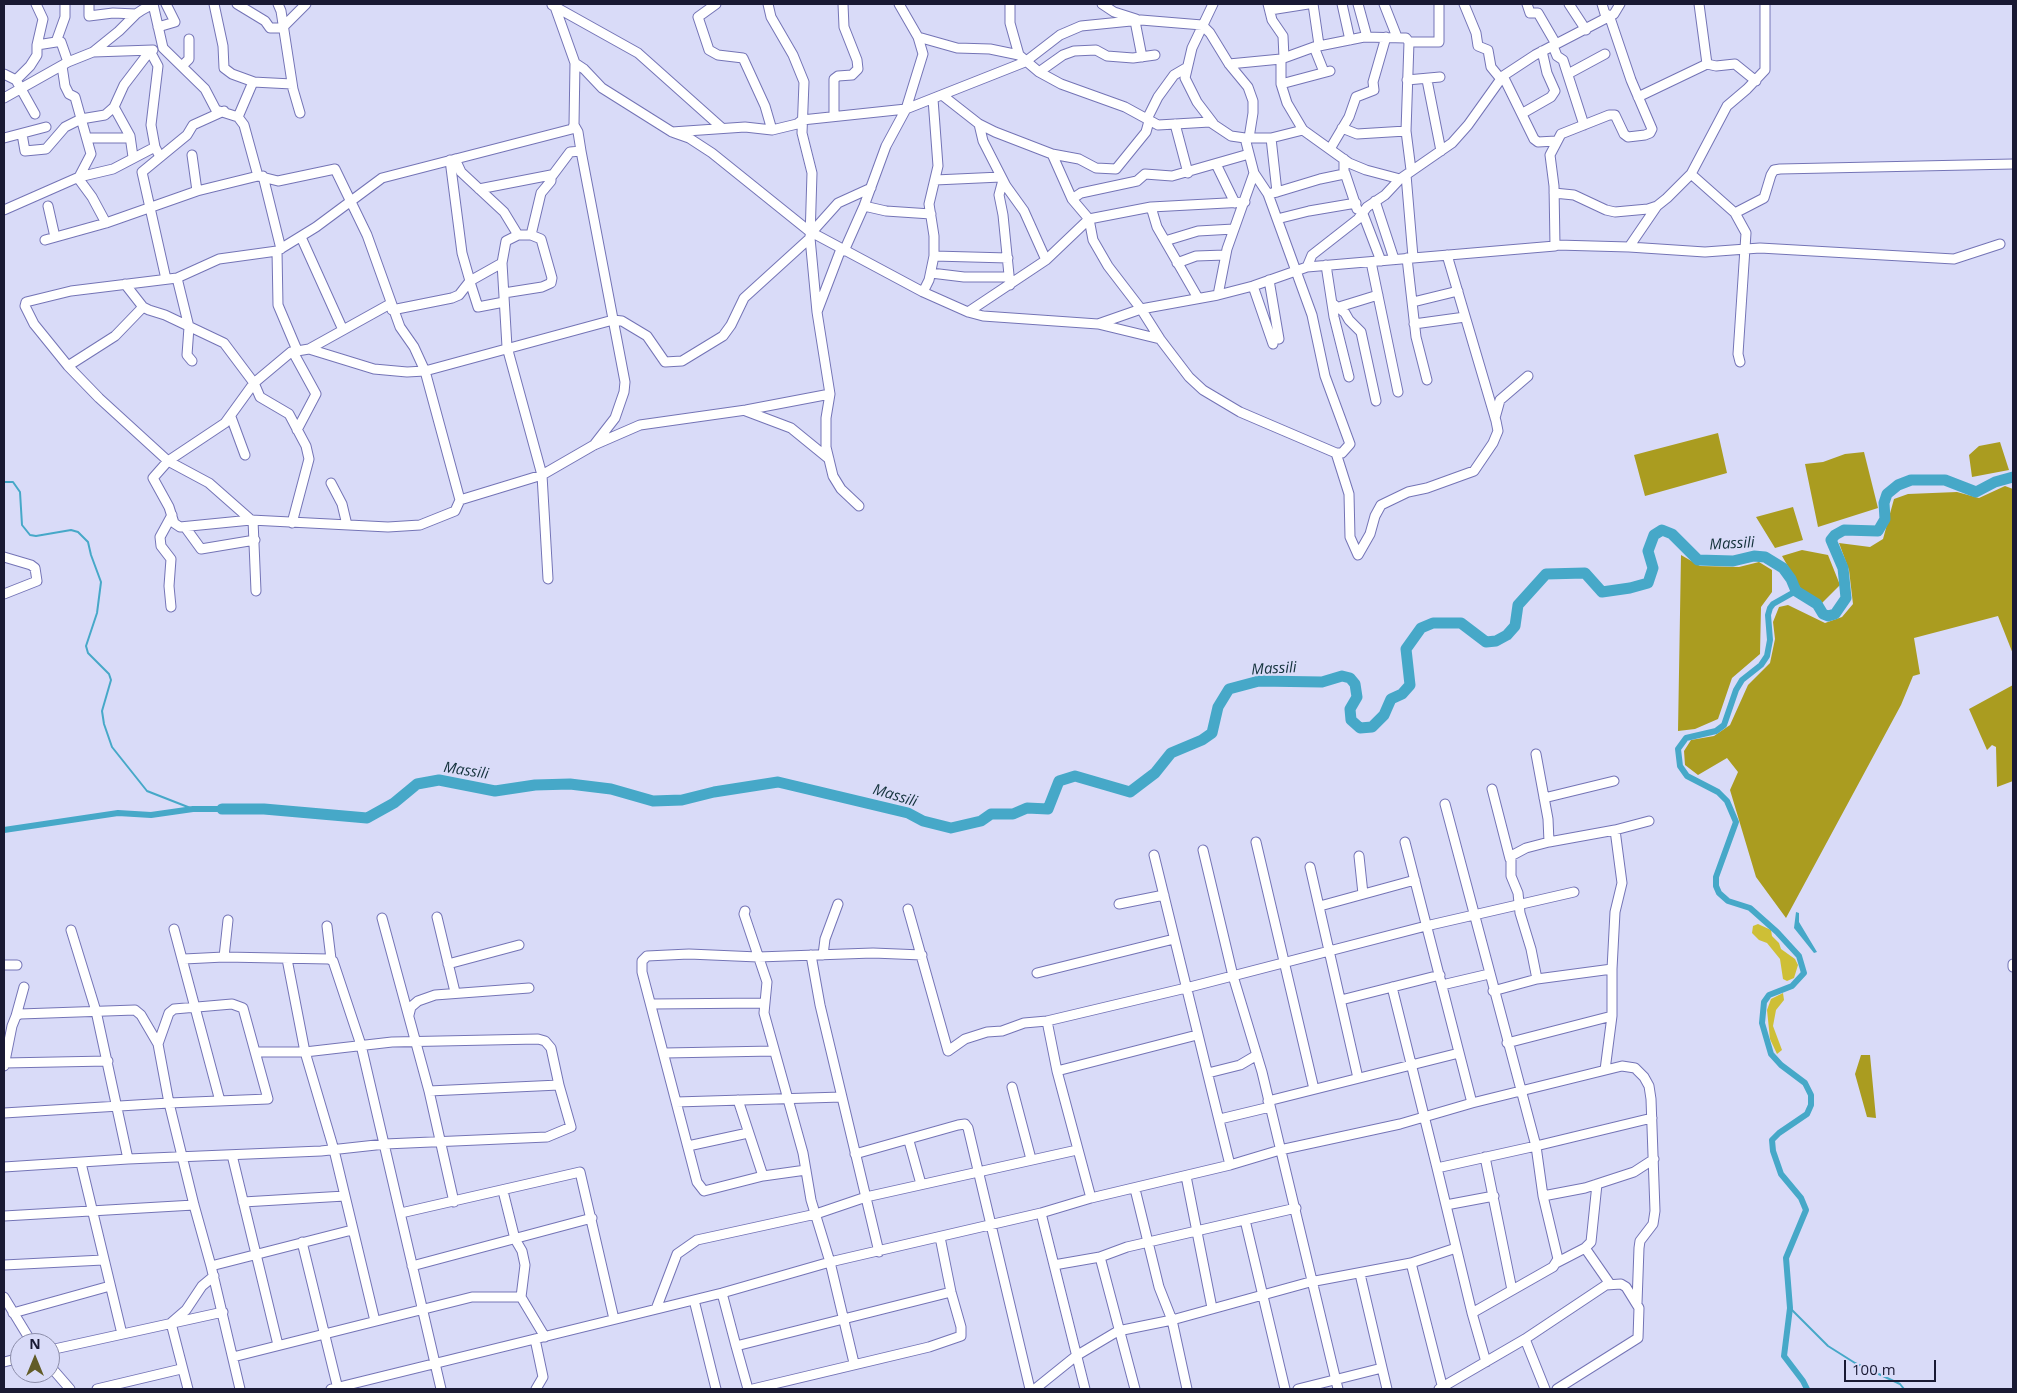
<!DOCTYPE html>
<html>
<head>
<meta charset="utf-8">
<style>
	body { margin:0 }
	#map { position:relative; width:2017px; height:1393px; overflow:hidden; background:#d9dbf8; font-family:"Open Sans",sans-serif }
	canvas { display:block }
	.frame { position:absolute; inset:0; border:5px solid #191933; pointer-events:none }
	.north { position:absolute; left:10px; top:1333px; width:50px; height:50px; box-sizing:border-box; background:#d9dbf8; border:1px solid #8c8da9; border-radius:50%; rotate:0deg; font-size:14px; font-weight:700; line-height:20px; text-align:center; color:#191933 }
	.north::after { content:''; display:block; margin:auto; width:18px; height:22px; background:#625c28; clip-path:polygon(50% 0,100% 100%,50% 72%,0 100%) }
	.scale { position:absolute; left:1844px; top:1360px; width:92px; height:22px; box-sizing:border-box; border:2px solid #191933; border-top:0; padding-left:6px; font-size:15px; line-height:18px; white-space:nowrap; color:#191933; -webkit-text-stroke:4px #d9dbf8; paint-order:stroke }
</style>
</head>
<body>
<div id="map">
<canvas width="2017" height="1393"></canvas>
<div class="frame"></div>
<div class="north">N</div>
<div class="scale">100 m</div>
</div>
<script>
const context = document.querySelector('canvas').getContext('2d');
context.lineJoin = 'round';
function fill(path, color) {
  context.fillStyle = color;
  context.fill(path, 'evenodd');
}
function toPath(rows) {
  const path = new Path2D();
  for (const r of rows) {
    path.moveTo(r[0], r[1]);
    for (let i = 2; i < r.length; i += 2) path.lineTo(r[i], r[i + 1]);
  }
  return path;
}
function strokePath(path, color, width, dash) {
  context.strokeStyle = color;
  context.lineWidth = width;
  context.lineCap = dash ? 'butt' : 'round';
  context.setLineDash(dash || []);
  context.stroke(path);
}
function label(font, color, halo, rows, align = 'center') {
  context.font = font + ' "Open Sans",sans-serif';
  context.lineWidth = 4;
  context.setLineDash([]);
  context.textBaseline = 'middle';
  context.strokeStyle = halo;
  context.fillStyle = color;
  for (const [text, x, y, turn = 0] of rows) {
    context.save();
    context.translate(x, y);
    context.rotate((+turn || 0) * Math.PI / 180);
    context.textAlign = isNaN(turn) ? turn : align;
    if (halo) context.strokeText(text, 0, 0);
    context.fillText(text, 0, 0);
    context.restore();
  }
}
fill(toPath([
	[1758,924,1771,930,1772,936,1779,943,1781,949,1795,959,1798,965,1794,978,1787,981,1783,979,1780,959,1767,943,1759,940,1752,933,1753,926],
	[1783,993,1784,1000,1776,1010,1773,1026,1782,1050,1777,1054,1770,1039,1767,1010,1771,999]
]), '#cebf36');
fill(toPath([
	[1718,433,1727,473,1645,496,1634,455],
	[2000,442,2009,470,1972,477,1969,455,1979,446],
	[1864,452,1878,508,1818,527,1805,464,1823,462,1845,454],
	[2005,486,2013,489,2013,654,1998,616,1914,638,1920,674,1913,676,1901,705,1786,918,1756,877,1730,790,1738,772,1727,758,1698,775,1685,765,1684,751,1691,740,1714,736,1730,725,1748,685,1770,663,1775,639,1773,622,1779,607,1788,605,1825,623,1842,617,1853,604,1849,570,1839,543,1870,547,1883,539,1894,499,1908,494,1957,492,1979,498],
	[1793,507,1803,540,1775,548,1756,517],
	[1802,550,1828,555,1840,585,1822,603,1801,589,1782,556],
	[1681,555,1700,566,1739,567,1759,562,1772,570,1772,592,1761,607,1760,654,1732,678,1718,719,1695,729,1678,731],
	[2013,685,2013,781,1997,787,1996,747,1992,745,1987,750,1969,709],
	[1861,1055,1870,1055,1876,1118,1867,1117,1855,1074]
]), '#aa9c20');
fill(toPath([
	[1796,912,1799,913,1799,922,1817,952,1814,953,1794,928]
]), '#46a8c8');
strokePath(toPath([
	[4,482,13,482,20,492,22,525,30,535,36,536,71,530,78,532,88,542,91,555,101,582,97,613,86,646,88,653,109,674,111,680,102,711,104,724,112,747,147,791,193,809],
	[1790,1308,1828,1346,1855,1363,1900,1384,1904,1389]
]), '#46a8c8', 2);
strokePath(toPath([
	[1796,591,1773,604,1770,608,1768,615,1770,640,1767,656,1761,665,1742,680,1736,690,1724,725,1716,731,1686,738,1678,749,1680,766,1687,776,1718,792,1727,801,1736,822,1716,877,1716,886,1719,893,1728,901,1750,908,1777,932,1799,956,1804,973,1792,986,1769,995,1764,1002,1762,1023,1771,1054,1781,1065,1805,1083,1811,1095,1811,1105,1807,1114,1779,1133,1772,1140,1773,1151,1781,1174,1801,1198,1806,1210,1786,1258,1790,1308,1784,1356,1803,1381,1807,1389],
	[4,830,118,813,151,815,193,809,222,809]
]), '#46a8c8', 6);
strokePath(toPath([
	[222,809,264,809,367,818,394,803,417,784,439,780,495,791,535,785,570,784,611,789,653,801,682,800,714,792,778,782,908,813,923,821,951,828,981,821,991,814,1013,814,1027,808,1048,809,1059,781,1075,776,1130,792,1155,773,1171,753,1202,740,1212,733,1218,707,1229,689,1259,681,1322,682,1342,676,1350,678,1355,684,1357,697,1350,709,1351,720,1360,728,1372,727,1384,715,1391,699,1402,694,1410,685,1406,649,1421,628,1433,623,1461,623,1486,642,1496,641,1507,635,1515,626,1518,605,1546,574,1585,573,1602,592,1630,588,1648,583,1653,568,1648,551,1654,535,1662,530,1672,534,1698,560,1733,561,1754,556,1765,557,1783,568,1791,579,1796,591,1817,604,1823,614,1828,616,1835,614,1846,598,1843,568,1831,540,1835,535,1844,530,1878,531,1885,519,1884,503,1887,494,1898,485,1911,480,1945,480,1976,492,1995,482,2013,477]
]), '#46a8c8', 11);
const minor = toPath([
	[65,4,65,17,56,42,61,42,68,62],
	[89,4,89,16,113,13,136,14],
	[214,4,223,46,224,68,232,74,254,82],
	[237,4,265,21,270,28,282,28,306,4],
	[278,4,281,11,293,89,300,113],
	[716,4,698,17,709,50,718,55,743,58,765,106,772,130],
	[768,4,771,17,793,55,804,82,802,133,812,173,810,238,817,312,830,394,826,418,826,447,833,476,841,489,859,506],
	[1010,4,1010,23,1019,55,1039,72,1061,84,1125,107,1158,125,1210,122,1231,136,1245,138,1271,138,1303,130,1349,163,1366,170,1400,179],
	[1102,4,1114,12,1136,19],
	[1213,4,1192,48,1185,78,1197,102,1213,123],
	[1268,4,1272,20,1283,36,1284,58],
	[1313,4,1319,45],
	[1342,4,1350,40],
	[1358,4,1367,37],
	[1384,4,1397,37],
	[1464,4,1476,33,1478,46,1488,50,1491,67,1500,78],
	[1527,4,1530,13,1538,13,1556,44],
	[1569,4,1586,30],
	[1602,4,1606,17],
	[1699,4,1707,64,1716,66,1735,64,1756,81],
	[552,5,638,53,722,128],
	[1270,10,1308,4],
	[1135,21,1142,57],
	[158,27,175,22,166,4],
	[918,37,957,48,990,49,1019,55],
	[1409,42,1439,42,1439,4],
	[37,45,56,42],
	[1553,46,1557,56,1563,60,1584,125],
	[1314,47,1324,72],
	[93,52,153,50],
	[1281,59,1281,84,1287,103,1303,130],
	[575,63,584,69,602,88,672,132,689,138,712,153,809,231,923,292,968,312,983,316,1098,324,1160,339],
	[1229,64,1281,59,1314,47,1364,37,1406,38,1409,42,1406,131,1411,170],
	[62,66,65,86,69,94,75,97,91,154,79,177],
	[182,66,189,59,189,39],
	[1039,72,1063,55,1074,51,1096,50,1107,56,1133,58,1155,55],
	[4,74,16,80,35,114],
	[1568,74,1605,54],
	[1503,76,1534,139,1538,142,1556,141],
	[16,80,30,66,37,55,37,45,43,19,36,4],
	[1407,80,1440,77],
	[1427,80,1441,151],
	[1281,84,1330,71],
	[942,95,979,124,995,132,1052,154,1072,199,1089,219,1093,240,1108,266,1141,309,1160,339,1189,377,1203,390,1240,412,1336,453,1342,453,1350,444,1325,376,1312,315,1268,194,1254,173,1245,138],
	[1638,97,1707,64],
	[4,98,68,62,93,52,119,31,136,14,142,10,153,4,163,48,205,89,216,110,238,117,244,125,258,176],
	[114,107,130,136,133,157],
	[1523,113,1551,97,1555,91,1547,73,1542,51],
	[834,116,834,79,838,76,852,75,858,69,857,60,844,27,843,4],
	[238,117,253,82,292,84],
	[1147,119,1158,97,1174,75,1186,68],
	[979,124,983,141,1006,186,1024,211,1046,260],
	[1175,124,1188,173],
	[1342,128,1357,134,1406,131],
	[672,132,745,127,772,130,797,124,802,120,906,109,1025,62,1060,35,1081,26,1141,20,1202,25,1210,33,1229,64,1248,87,1253,101,1253,113,1249,138],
	[22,134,25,151,46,149,65,127,81,119,105,115,114,107,124,85,150,51,158,66,151,125,155,147,160,157],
	[4,138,46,127],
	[87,138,130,138],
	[1271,138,1277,192,1272,193],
	[1330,149,1349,117,1356,97,1374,90,1373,82,1386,37],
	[581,151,625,382,624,392,615,418,594,445],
	[1052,154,1079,159,1096,168,1116,169,1146,132,1149,121],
	[192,155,197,191],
	[455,159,461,172,504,212,518,235],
	[450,160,462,253,470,281,502,263],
	[1216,164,1235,203],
	[1345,173,1357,209],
	[1691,174,1735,213,1746,233,1738,354,1740,362],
	[1406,175,1413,257],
	[263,176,281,249],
	[552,176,570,152,581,151,578,132,574,125],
	[78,178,92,197,106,223],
	[935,180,1001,177],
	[1003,180,999,195,1003,215,1010,285],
	[479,189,551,175,551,181,541,193,531,235],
	[1277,192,1320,179,1344,174,1344,159],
	[1554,193,1574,195,1606,210,1615,212,1648,209,1657,206,1667,198,1691,174,1727,106,1747,89,1765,70,1765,4],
	[1072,199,1081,193,1137,181,1145,174,1172,176,1249,154],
	[1375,201,1394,259],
	[48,206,55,237],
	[864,206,886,211,931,214],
	[1151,207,1157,227,1198,298],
	[4,210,79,177,113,169,155,147],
	[1735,213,1764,198,1771,175,1774,170,1780,169,2013,164],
	[1363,214,1381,261],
	[1277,219,1309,211,1356,203],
	[812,232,838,203,871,188],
	[301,237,343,330],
	[45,240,106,223,197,191,258,176,278,181,335,169,367,235,400,327,414,347,425,371,460,500,542,475,594,445,640,425,746,410,830,394],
	[1165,241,1198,231,1234,229],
	[1557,245,1629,247,1705,252,1760,248,1954,259,2000,244],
	[1629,247,1657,206],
	[277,251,278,305,297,350],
	[844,251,864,206,886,146,906,109,923,54,918,37,899,4],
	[934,256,1008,258],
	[1407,258,1416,337,1427,380],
	[1371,262,1398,392],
	[1177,263,1196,256,1225,255],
	[1326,265,1334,317,1349,377],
	[1307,267,1312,255,1358,219,1367,207,1385,195,1400,179,1452,143,1468,125,1503,76,1535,55,1614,14,1620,4],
	[931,273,964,277,1009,277],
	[177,278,189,327,187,355,192,361],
	[166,279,142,172,187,135,193,125,224,111],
	[1269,280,1279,339],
	[470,282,478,307,504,302],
	[125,284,143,307,149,310,165,315,224,343,254,383,260,397,289,414,306,446,309,459,292,523],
	[1253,286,1273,344],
	[923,292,929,280,934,256,934,236,929,204,938,166,933,99],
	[504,293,542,287,551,283,552,278,541,239,531,235,518,235,506,241,502,263,507,347,542,475,548,579],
	[1218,295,1227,249,1254,173],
	[1413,302,1458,291],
	[1332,303,1345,313,1349,320,1361,332,1376,401],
	[390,304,309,349,291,352,254,383,225,423,168,461,153,478,169,507,174,523,180,527,251,520,388,527,420,525,455,511,460,500],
	[143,307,115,336,68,366,99,398,168,461,209,483,251,520],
	[1339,307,1378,295],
	[392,310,452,298,459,295,470,281],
	[817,312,841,249],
	[968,312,1046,260,1089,219,1151,207,1245,202],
	[1098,324,1141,309,1218,295,1253,286,1307,267,1555,246,1554,186,1550,155,1561,134,1609,115,1615,115,1624,134,1628,137,1645,135,1650,133,1652,129,1631,80,1609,15],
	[1414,324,1465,317],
	[309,349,374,369,407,372,425,371,613,320,622,321,647,336,665,362,682,361,723,336,731,325,744,298,810,238],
	[293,352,316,394,297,430],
	[68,366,34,324,25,306,26,302,71,291,177,278,219,259,277,251,316,227,382,178,572,129,574,125,575,63,554,4],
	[746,411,791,428,829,459],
	[231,417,245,455],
	[1495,418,1500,400,1528,376],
	[1336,453,1349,494,1350,537,1358,555,1370,534,1375,516,1381,505,1408,492,1427,488,1474,471,1493,443,1498,431,1496,421,1447,255],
	[331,483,342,504,347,525],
	[253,520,256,591],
	[185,527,201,549,255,540],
	[4,557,31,565,35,568,37,581,4,594],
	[171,607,169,586,171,559,161,546,160,537,172,515],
	[1536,754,1548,819,1549,842],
	[1492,789,1510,859],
	[1544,798,1614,781],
	[1615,830,1649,821],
	[1256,842,1314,1089],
	[1405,842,1472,1103],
	[1203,850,1233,976,1262,1072,1338,1389],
	[1154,855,1230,1165],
	[1359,856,1363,894],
	[1310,867,1358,1078],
	[1119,904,1164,895],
	[1320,906,1415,880],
	[908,909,948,1051,965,1039,987,1032,1002,1031,1024,1023,1047,1021,1186,988,1426,926,1574,892],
	[745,911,744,914,767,982,764,1013,803,1153,811,1200,830,1262,854,1363],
	[437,917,455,992],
	[382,918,429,1091,454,1202],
	[327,926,331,959],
	[174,929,220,1101],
	[71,930,96,1011,128,1159],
	[811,955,820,1005,879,1252],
	[823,955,825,939,838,904],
	[224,957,228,920],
	[184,959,224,957,329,959,333,961,361,1045,441,1389],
	[287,959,305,1052,334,1150,375,1321],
	[448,964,519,945],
	[2013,964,2013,967],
	[4,965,17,965],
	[1037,973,1174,939],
	[1537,979,1612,969],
	[1442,985,1489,974],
	[1392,987,1437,1168,1536,1146,1445,804],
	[1493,991,1537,979,1531,949,1520,913,1518,893,1511,876,1511,856,1526,848,1549,842,1615,830,1622,883,1615,912,1612,969,1612,1016,1605,1070],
	[1341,1000,1440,975],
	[652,1004,764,1003],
	[409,1015,411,1007,418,1001,435,995,529,988],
	[16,1016,24,987],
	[1047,1021,1057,1071,1091,1198],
	[1507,1043,1612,1016],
	[257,1052,305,1052,392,1042,538,1039,545,1041,551,1048,559,1085],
	[665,1053,774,1051],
	[4,1063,108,1061],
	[4,1066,12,1026,16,1016,20,1014,135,1010,141,1015,158,1044],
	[1057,1071,1197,1035],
	[1208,1073,1240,1065,1257,1055],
	[1012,1087,1031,1159],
	[738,1100,763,1176,806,1170],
	[1268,1101,1459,1053],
	[676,1102,842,1097],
	[4,1113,169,1103,268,1099,243,1008,232,1004,174,1009,169,1013,158,1044,169,1103,194,1205,211,1266,240,1389],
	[1220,1119,1270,1107],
	[909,1141,921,1184],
	[688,1146,748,1133],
	[855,1154,958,1125,965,1124,968,1128,1030,1389],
	[232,1155,278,1345],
	[1485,1157,1512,1290],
	[81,1163,122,1334],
	[4,1167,128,1159,321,1151,385,1144,547,1137,571,1127,559,1085,429,1091],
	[1437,1168,1472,1313],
	[763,1176,704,1191,697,1182,642,972,642,961,647,956,689,954,758,957,873,953,922,955],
	[1186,1176,1212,1308],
	[1135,1189,1159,1287,1172,1320,1187,1389],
	[503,1191,515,1239,522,1251,525,1265,521,1297,545,1337],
	[1543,1196,1585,1188,1634,1172,1654,1159],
	[243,1202,345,1196],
	[1446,1205,1494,1196],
	[401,1213,580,1172,614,1319],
	[1041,1213,1085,1389],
	[4,1216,194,1205],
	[1245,1220,1285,1389],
	[302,1242,338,1389],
	[1585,1248,1610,1284],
	[1100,1257,1127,1247,1296,1208],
	[1411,1263,1443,1389],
	[1556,1263,1585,1248,1591,1242,1597,1184],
	[4,1265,103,1260],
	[1054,1265,1100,1257,1135,1389],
	[211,1266,352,1230],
	[412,1266,592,1218],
	[1360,1274,1387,1389],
	[722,1293,736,1346,951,1292],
	[4,1297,32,1343],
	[694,1300,716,1389],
	[656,1309,677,1254,697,1240,816,1214,866,1197,1077,1150],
	[13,1313,110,1286],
	[535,1339,543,1377,536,1389],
	[1525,1339,1545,1389],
	[736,1346,748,1389],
	[50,1350,223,1312],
	[233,1357,472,1297,521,1297],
	[4,1362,20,1358],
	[1486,1362,1472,1313,1553,1267,1558,1259,1543,1196,1536,1146,1652,1118],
	[50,1366,70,1389],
	[97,1389,181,1369],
	[188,1389,171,1323,186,1310,202,1286,214,1276],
	[331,1389,722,1293,830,1262,1041,1213,1091,1198,1230,1165,1280,1150,1400,1124,1472,1103,1622,1066,1635,1068,1644,1077,1649,1086,1651,1099,1655,1211,1653,1224,1640,1241,1639,1248,1637,1303],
	[753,1389,929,1347,961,1336,961,1327,951,1292,940,1237],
	[1035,1389,1076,1356,1118,1331,1172,1320,1310,1282,1411,1263,1456,1248],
	[1298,1389,1382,1368],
	[1439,1389,1525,1339,1606,1285,1621,1284,1626,1287,1639,1308,1638,1338,1557,1389]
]);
strokePath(minor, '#7474b6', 11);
strokePath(minor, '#fff', 9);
label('italic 15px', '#14323c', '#d9dbf8', [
	["Massili",1732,544,-3],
	["Massili",1274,669,-3],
	["Massili",466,771,9],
	["Massili",895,796,17]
]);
</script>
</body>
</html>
